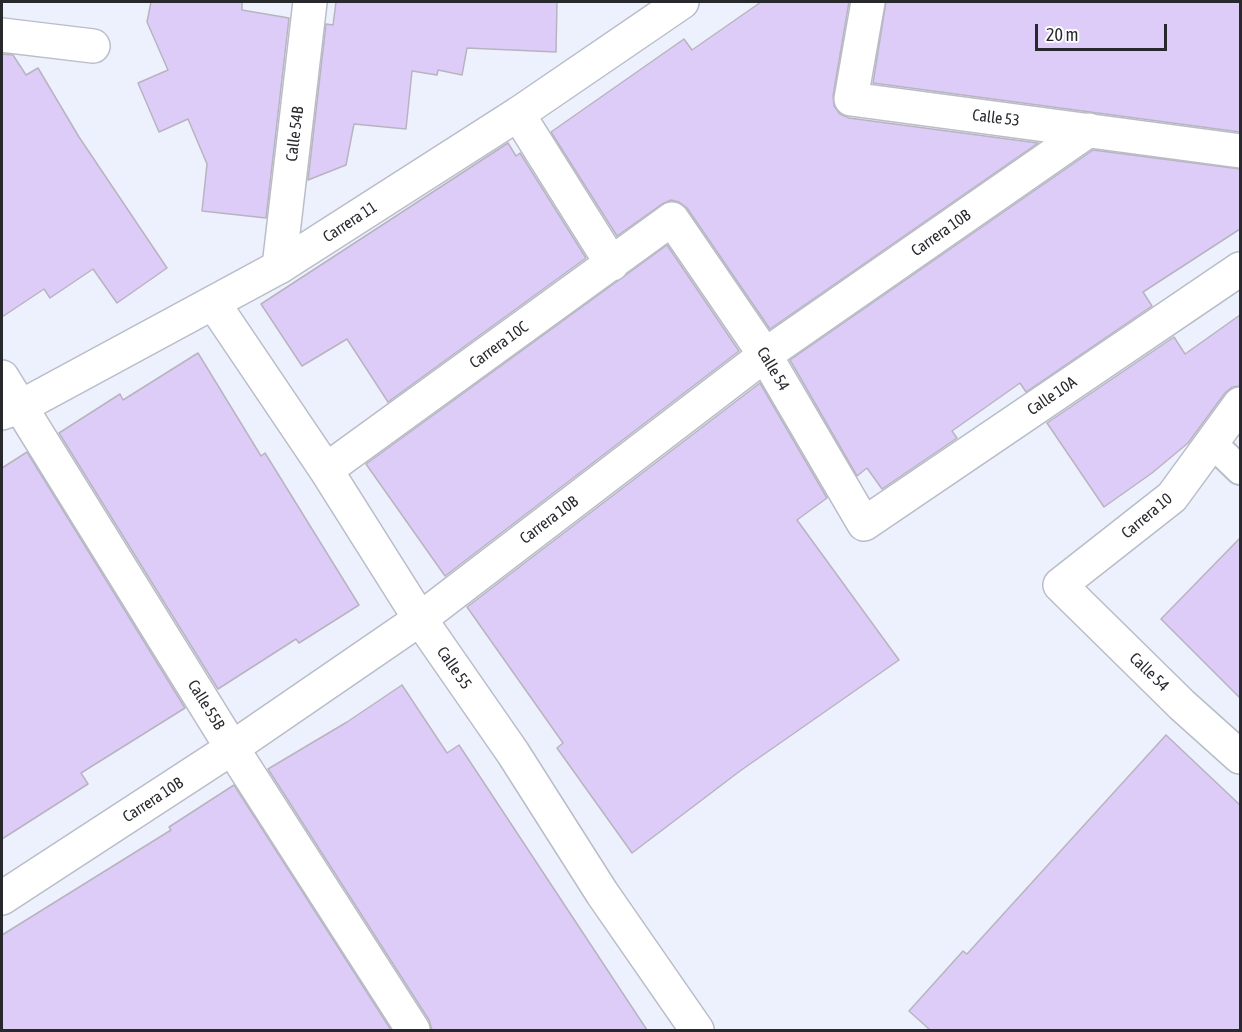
<!DOCTYPE html>
<html>
<head>
<meta charset="utf-8">
<style>
	body { margin:0 }
	#map { position:relative; width:1242px; height:1032px; overflow:hidden; background:#edf1fd; font-family:"Asap Condensed",sans-serif }
	canvas { display:block }
	.frame { position:absolute; inset:0; border:3px solid #28292d; pointer-events:none }
	.scale { position:absolute; left:1035px; top:24px; width:132px; height:27px; box-sizing:border-box; border:3px solid #28292d; border-top:0; padding-left:8px; font-size:18px; line-height:21px; white-space:nowrap; color:#28292d; -webkit-text-stroke:4px #fefefe; paint-order:stroke }
</style>
</head>
<body>
<div id="map">
<canvas width="1242" height="1032"></canvas>
<div class="frame"></div>
<div class="scale">20 m</div>
</div>
<script>
const context = document.querySelector('canvas').getContext('2d');
context.lineJoin = 'round';
function fill(path, color) {
  context.fillStyle = color;
  context.fill(path, 'evenodd');
}
function toPath(rows) {
  const path = new Path2D();
  for (const r of rows) {
    path.moveTo(r[0], r[1]);
    for (let i = 2; i < r.length; i += 2) path.lineTo(r[i], r[i + 1]);
  }
  return path;
}
function strokePath(path, color, width, dash) {
  context.strokeStyle = color;
  context.lineWidth = width;
  context.lineCap = dash ? 'butt' : 'round';
  context.setLineDash(dash || []);
  context.stroke(path);
}
function label(font, color, halo, rows, align = 'center') {
  context.font = font + ' "Asap Condensed",sans-serif';
  context.lineWidth = 4.5;
  context.setLineDash([]);
  context.textBaseline = 'middle';
  context.strokeStyle = halo;
  context.fillStyle = color;
  for (const [text, x, y, turn = 0] of rows) {
    context.save();
    context.translate(x, y);
    context.rotate((+turn || 0) * Math.PI / 180);
    context.textAlign = isNaN(turn) ? turn : align;
    if (halo) context.strokeText(text, 0, 0);
    context.fillText(text, 0, 0);
    context.restore();
  }
}
const building = toPath([
	[151,2,242,2,242,10,289,18,266,218,202,211,207,164,188,119,159,132,138,83,168,70,147,22,151,2],
	[336,2,557,2,556,52,467,48,462,75,438,70,437,75,412,71,406,129,354,124,346,165,308,180,326,24,333,25,336,2],
	[761,2,849,2,833,96,834,106,840,114,849,118,1038,143,770,329,687,208,679,202,671,200,662,204,617,236,551,132,684,39,692,50,761,2],
	[886,2,1240,2,1240,132,873,83,886,2],
	[2,54,13,55,26,75,38,68,79,137,167,268,117,303,93,269,50,298,44,289,2,317,2,54],
	[508,143,516,156,520,153,586,258,388,402,347,339,302,366,261,304,508,143],
	[1093,150,1240,169,1240,229,1143,292,1152,306,1026,392,1020,383,952,431,957,438,882,489,867,468,857,476,790,360,1093,150],
	[667,245,739,351,445,576,366,464,667,245],
	[1240,315,1240,386,1232,387,1225,393,1188,443,1152,473,1104,507,1047,423,1174,337,1185,354,1240,315],
	[198,353,261,456,265,453,359,605,299,643,296,639,218,689,59,433,120,394,123,400,198,353],
	[760,383,827,498,797,520,899,660,740,771,632,853,557,748,563,743,467,607,760,383],
	[27,452,185,708,81,773,88,784,2,839,2,468,27,452],
	[1240,538,1240,698,1161,619,1240,538],
	[402,685,447,753,459,745,647,1030,432,1030,429,1020,268,769,347,722,402,685],
	[1166,735,1240,805,1240,1030,930,1030,909,1011,963,951,967,954,1166,735],
	[234,785,391,1030,2,1030,2,935,171,830,169,827,234,785]
]);
fill(building, '#ddccf8');
strokePath(building, '#b8b4bf', 1.5);
const pedestrian = toPath([
	[1211,442,1240,470]
]);
const minor = toPath([
	[868,2,851,99,1240,151],
	[2,35,93,46],
	[518,114,612,264],
	[279,267,310,2],
	[214,304,326,470,420,619,513,753,602,893,697,1030],
	[2,377,232,748,413,1030],
	[1240,404,1172,497,1060,585,1182,705,1240,757],
	[326,470,672,219,765,355,864,524,1240,269],
	[2,898,232,748,420,619,765,355,1089,130]
]);
const tertiary = toPath([
	[2,413,22,406,279,267,518,114,682,2]
]);
strokePath(pedestrian, '#b9bdc8', 32);
strokePath(minor, '#b9bdc8', 36);
strokePath(tertiary, '#b9bdc8', 36);
strokePath(pedestrian, '#fff', 28);
strokePath(minor, '#fff', 33);
strokePath(tertiary, '#fff', 33);
label('16px', '#28292d', '#fefefe', [
	["Calle 53",996,118,7],
	["Calle 54B",295,134,-83],
	["Carrera 11",350,222,-33],
	["Carrera 10B",941,233,-35],
	["Carrera 10C",499,345,-36],
	["Calle 54",773,369,59],
	["Calle 10A",1052,396,-34],
	["Carrera 10",1147,516,-40],
	["Carrera 10B",549,520,-37],
	["Calle 55",454,668,55],
	["Calle 54",1149,672,44],
	["Calle 55B",206,705,58],
	["Carrera 10B",153,800,-33]
]);
</script>
</body>
</html>
